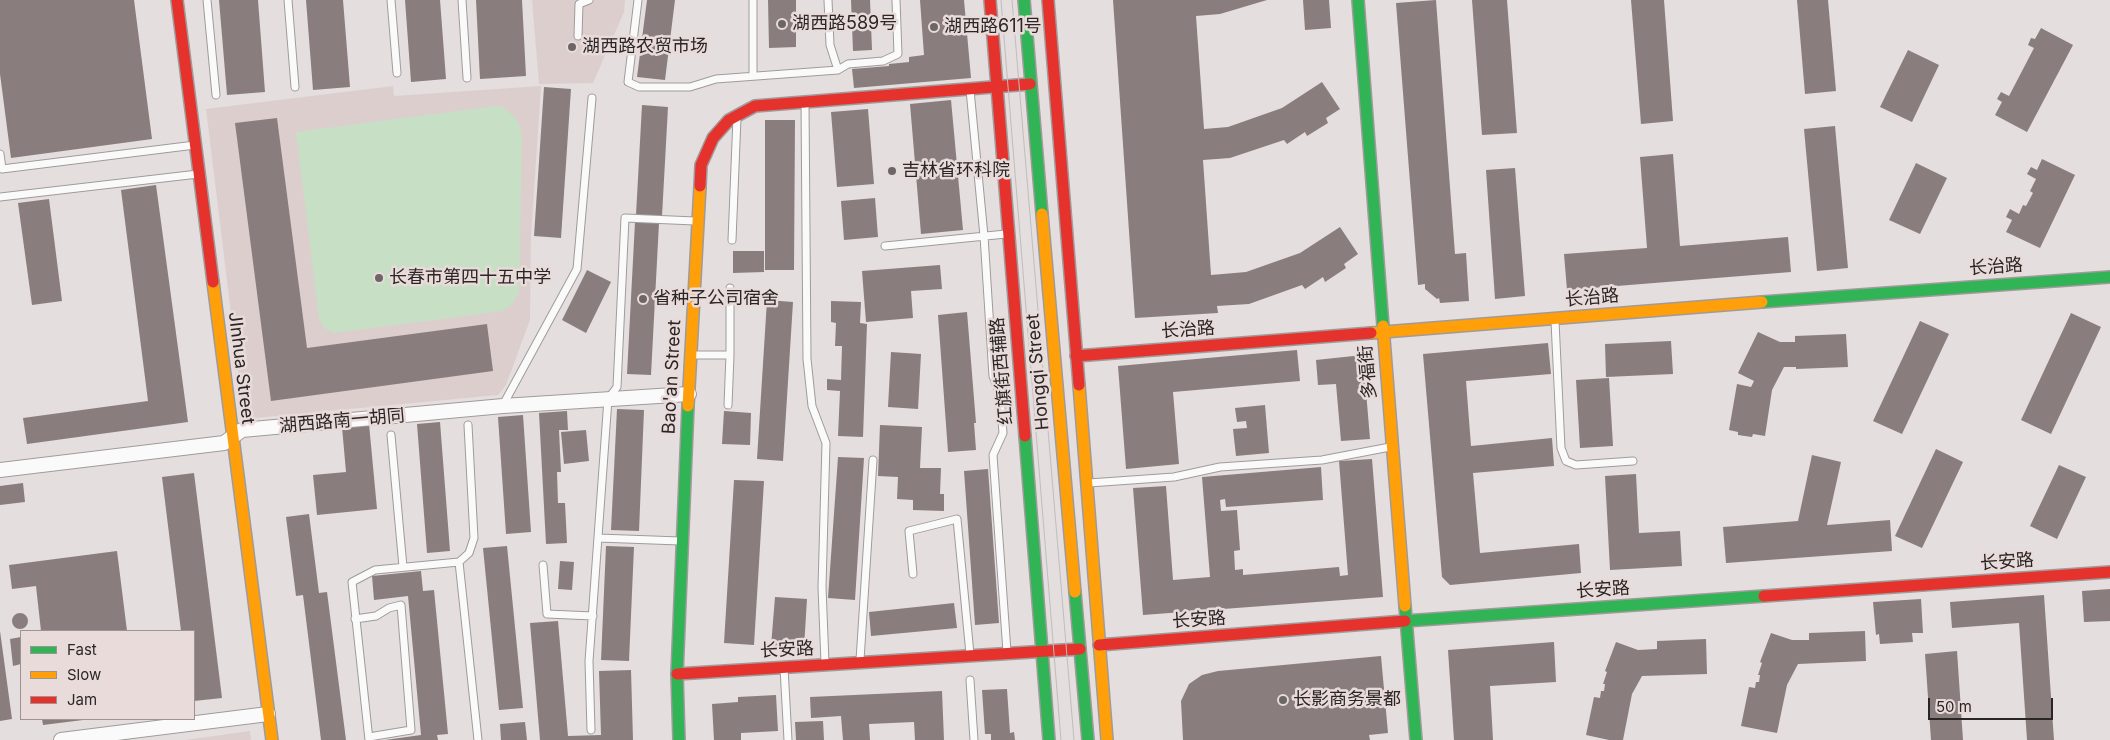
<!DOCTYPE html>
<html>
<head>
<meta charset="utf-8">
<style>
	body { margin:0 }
	#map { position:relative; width:2110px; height:740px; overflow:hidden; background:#e4dede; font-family:Inter,sans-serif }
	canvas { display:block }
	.legend { position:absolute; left:20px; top:630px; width:175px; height:90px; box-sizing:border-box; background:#e8dbda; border:1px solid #9c9392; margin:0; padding:6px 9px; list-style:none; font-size:15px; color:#2b2626 }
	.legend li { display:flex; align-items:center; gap:10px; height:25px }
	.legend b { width:25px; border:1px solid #9c9392 }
	.scale { position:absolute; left:1928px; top:698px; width:125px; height:22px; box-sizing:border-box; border:2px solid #2b2626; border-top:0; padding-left:6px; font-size:15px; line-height:18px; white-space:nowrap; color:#2b2626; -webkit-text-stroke:4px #e8dbda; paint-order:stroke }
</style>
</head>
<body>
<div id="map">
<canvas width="2110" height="740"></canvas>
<ul class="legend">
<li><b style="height:6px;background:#30b455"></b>Fast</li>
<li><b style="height:6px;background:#ff9f0a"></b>Slow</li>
<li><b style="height:6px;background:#e5322d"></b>Jam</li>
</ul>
<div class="scale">50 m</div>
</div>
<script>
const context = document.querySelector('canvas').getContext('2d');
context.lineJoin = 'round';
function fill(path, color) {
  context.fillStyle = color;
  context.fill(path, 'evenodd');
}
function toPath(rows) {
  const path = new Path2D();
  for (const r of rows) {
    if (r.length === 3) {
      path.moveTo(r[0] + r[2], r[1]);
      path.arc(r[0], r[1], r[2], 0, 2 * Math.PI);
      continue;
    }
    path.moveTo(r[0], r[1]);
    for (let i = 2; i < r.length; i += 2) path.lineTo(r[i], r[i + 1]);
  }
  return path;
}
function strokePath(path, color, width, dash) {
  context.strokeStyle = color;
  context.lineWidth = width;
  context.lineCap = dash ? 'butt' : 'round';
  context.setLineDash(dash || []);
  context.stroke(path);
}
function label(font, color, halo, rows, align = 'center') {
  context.font = font + ' Inter,"Noto Sans SC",sans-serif';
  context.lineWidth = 5;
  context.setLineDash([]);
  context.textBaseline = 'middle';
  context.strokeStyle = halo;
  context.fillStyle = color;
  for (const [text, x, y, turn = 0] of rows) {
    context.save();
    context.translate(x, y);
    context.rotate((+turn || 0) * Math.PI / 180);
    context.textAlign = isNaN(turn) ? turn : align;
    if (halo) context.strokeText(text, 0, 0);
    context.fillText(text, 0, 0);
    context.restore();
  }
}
fill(toPath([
	[532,0,625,0,624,12,593,83,539,84],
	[393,86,394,96,541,86,531,236,530,320,506,385,498,395,244,419,206,109],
	[250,731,251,740,185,740]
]), '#ddcece');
fill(toPath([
	[496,106,503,107,515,117,520,126,522,137,519,293,513,303,503,311,333,333,324,328,319,319,296,132]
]), '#c6dfc5');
fill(toPath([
	[0,0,134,0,152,139,11,158,0,74],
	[219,0,258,0,265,92,227,95],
	[306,0,343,0,350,87,313,90],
	[405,0,440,0,446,79,411,82],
	[476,0,522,0,526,76,480,79],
	[647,0,675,0,665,80,637,77],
	[768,0,796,0,796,47,769,48],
	[851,0,870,0,872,50,853,51],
	[920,0,964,0,971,78,854,88,852,69,889,66,889,64,909,62,909,57,924,55],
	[1113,0,1267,0,1220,14,1196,16,1204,129,1228,127,1282,108,1322,82,1340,109,1326,118,1328,123,1307,136,1305,132,1287,144,1284,140,1230,158,1203,160,1211,275,1246,272,1300,253,1340,227,1358,254,1344,264,1346,268,1325,282,1323,277,1305,289,1302,285,1249,304,1217,306,1218,313,1135,318],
	[1303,0,1329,0,1331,28,1305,30],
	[1436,0,1455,254,1466,253,1469,301,1440,303,1439,298,1437,299,1425,289,1425,284,1418,285,1396,3],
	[1472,0,1507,0,1517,133,1482,135],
	[1631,0,1664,0,1673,121,1641,124],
	[1797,0,1828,0,1836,91,1805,94],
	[2041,28,2073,45,2027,132,1995,115,2002,102,1997,99,2001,92,2009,96,2034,48,2028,45,2031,38,2035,39],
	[1908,50,1939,65,1912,122,1880,107],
	[544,87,571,89,561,238,534,236],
	[951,100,963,230,921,234,910,104],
	[642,105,668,107,662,216,636,215],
	[868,109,874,184,837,187,831,112],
	[277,118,307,348,487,324,493,371,271,401,235,123],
	[765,120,795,120,794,270,765,270],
	[1835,126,1848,268,1817,271,1804,129],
	[1673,154,1680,246,1788,237,1791,272,1567,290,1564,254,1647,248,1640,157],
	[2042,159,2075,175,2040,248,2006,232,2012,220,2006,217,2010,209,2019,214,2023,205,2026,206,2033,193,2030,191,2036,179,2027,174,2031,167,2037,170],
	[1916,163,1947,178,1920,234,1889,220],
	[1515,168,1525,296,1495,299,1486,170],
	[156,185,188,422,27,444,23,418,148,401,121,190],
	[875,198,878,237,844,240,841,201],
	[49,199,62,301,32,305,18,203],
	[635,222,659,223,651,375,627,374],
	[733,251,764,251,764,272,733,273],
	[940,265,942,289,911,291,913,318,866,322,862,271],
	[587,270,611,282,586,333,562,320],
	[767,300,793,302,783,461,757,459],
	[831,301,861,302,860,323,867,324,863,437,838,436,840,391,827,390,827,379,841,380,842,346,835,346,836,323,831,322],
	[967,312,976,423,974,423,976,450,948,452,938,315],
	[2071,313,2101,327,2051,434,2021,420],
	[1920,321,1949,334,1902,434,1873,421],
	[1758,332,1780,342,1795,342,1795,336,1846,334,1848,367,1796,369,1796,367,1784,367,1772,390,1765,436,1753,434,1752,437,1738,435,1738,432,1729,430,1737,384,1751,387,1754,381,1738,373],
	[1671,341,1673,374,1606,377,1605,344],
	[1548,343,1551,374,1466,381,1471,446,1552,438,1554,466,1473,473,1480,553,1579,544,1581,573,1450,585,1442,577,1423,354],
	[1297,350,1300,381,1173,392,1179,464,1126,469,1118,366],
	[891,352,921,354,918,409,888,407],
	[1363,355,1370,439,1341,441,1336,384,1318,385,1316,360],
	[1609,378,1613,446,1580,448,1576,380],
	[1265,405,1269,453,1236,456,1233,429,1247,428,1246,421,1237,422,1235,408],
	[617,409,644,410,639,531,611,530],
	[567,411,568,430,559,430,561,472,557,472,558,503,565,503,567,543,546,544,539,413],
	[724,411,751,413,750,445,722,444],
	[523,415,531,532,506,534,498,417],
	[440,422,450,551,427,553,417,424],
	[369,424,377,509,317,515,313,475,346,472,342,427],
	[880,425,922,427,920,468,941,468,940,494,944,494,944,511,913,510,913,500,897,499,898,477,878,476],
	[586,430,589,461,564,464,561,432],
	[1936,449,1963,462,1922,548,1895,536],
	[1812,455,1841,462,1827,525,1890,520,1892,551,1726,563,1723,527,1798,521],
	[838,457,864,458,855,600,828,598],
	[1372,459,1383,597,1143,615,1133,488,1166,486,1173,580,1210,577,1202,477,1321,467,1323,500,1226,507,1225,499,1220,500,1221,511,1237,510,1240,550,1234,551,1235,570,1243,569,1243,575,1339,567,1340,576,1348,575,1339,461],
	[2059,465,2086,477,2057,539,2030,526],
	[988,469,999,623,975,625,964,471],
	[194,473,222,698,194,701,194,631,181,631,162,477],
	[1636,474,1639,533,1680,531,1682,566,1610,570,1605,476],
	[734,480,764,481,754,645,724,643],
	[23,483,25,502,0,505,0,486],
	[309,514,319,593,327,592,346,740,321,740,303,595,296,596,286,517],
	[507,546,523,708,499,710,483,548],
	[606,546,634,547,629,661,601,660],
	[117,551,127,631,41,631,36,586,12,589,9,565],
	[560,561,574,562,572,590,558,589],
	[421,571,423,591,434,590,448,734,437,735,438,740,385,740,421,735,408,596,374,600,372,576],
	[2110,589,2110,621,2084,622,2082,591],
	[2044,595,2054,740,2027,740,2019,623,1952,628,1950,602],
	[775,597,807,599,804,648,771,646],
	[1921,599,1923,633,1912,633,1913,642,1880,644,1879,634,1876,635,1873,602],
	[954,603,957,628,871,636,869,612],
	[20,621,8],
	[558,621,568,736,601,735,599,671,631,670,633,740,540,740,530,623],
	[0,631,12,719,0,721],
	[1865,631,1866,661,1798,664,1787,685,1777,733,1741,726,1749,687,1755,688,1756,682,1759,682,1760,675,1758,675,1762,663,1760,662,1771,633,1792,640,1809,640,1809,633],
	[21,637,21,664,13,666,10,639],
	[1706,639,1707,674,1642,676,1632,694,1623,740,1609,740,1586,735,1594,697,1600,698,1601,691,1604,691,1605,684,1603,684,1607,672,1605,671,1616,642,1638,650,1657,649,1657,641],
	[1554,642,1556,682,1490,686,1493,740,1454,740,1448,650],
	[1957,651,1963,740,1931,740,1925,654],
	[1381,656,1388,733,1369,735,1370,740,1183,740,1181,701,1189,684,1202,675,1218,671],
	[1007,689,1010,733,1014,732,1015,740,991,740,991,734,985,734,982,690],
	[942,691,944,740,915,740,914,722,869,724,870,740,843,740,841,716,811,718,810,697],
	[776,695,778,731,741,733,741,740,714,740,712,704,738,702,738,697],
	[42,719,83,719,83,720,43,725],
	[823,721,824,740,796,740,795,722],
	[525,722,527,740,501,740,500,724]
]), '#8a7d7e');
const lane = toPath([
	[207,0,216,95],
	[288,0,295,87],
	[391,0,397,73],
	[462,0,467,78],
	[638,0,628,82,639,87,690,87,716,79,838,70,848,64,883,61,898,54,896,0],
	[828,0,830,45,838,70],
	[578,36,579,4,589,0],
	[753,76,753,0],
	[970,90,984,236,993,376,1000,394,1003,433,993,455,1007,652],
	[805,102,807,359,812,406,826,443,822,587,825,663],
	[0,154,2,169,195,145],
	[0,197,198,174],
	[732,240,737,118],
	[885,246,1006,234],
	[1555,321,1561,448,1566,461,1576,465,1633,461],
	[691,355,730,355,730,288],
	[503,405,577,269,592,98],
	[728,405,730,355],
	[468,425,474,538,469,553,459,562,478,740],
	[391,435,403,567],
	[1089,483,1174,477,1220,467,1322,460,1390,447],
	[598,538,680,541],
	[543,565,547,614,593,616],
	[913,574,909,531,957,519,970,654],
	[355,619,376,616,389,608,401,605,411,730,369,737],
	[860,660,873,460],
	[784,668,788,740],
	[970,680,974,740],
	[591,730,589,661,608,399,617,387,625,218,695,221],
	[369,740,352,582,375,570,459,562]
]);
const street = toPath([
	[0,470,224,443,242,430,503,406,689,394],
	[61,740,268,714]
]);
const fast = toPath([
	[1024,0,1042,214],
	[1358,0,1383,326],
	[1762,302,2110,277],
	[1025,436,1049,740],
	[1075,592,1088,740],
	[1405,606,1416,740],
	[1405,621,1764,596],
	[679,740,677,674,688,406]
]);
const slow = toPath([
	[1042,214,1075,592],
	[213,282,272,740],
	[1383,326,1405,606],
	[1371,333,1762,302],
	[1079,385,1107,740],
	[688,406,700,186]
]);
const jam = toPath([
	[177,0,213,282],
	[990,0,1025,436],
	[1048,0,1079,385],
	[700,186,701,165,713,138,729,120,755,106,1030,84],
	[1076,356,1371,333],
	[1764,596,2110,572],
	[1099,645,1405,621],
	[677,674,1080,649]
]);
strokePath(lane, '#a09b9b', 9);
strokePath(street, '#a09b9b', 16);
strokePath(fast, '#a09b9b', 14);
strokePath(slow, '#a09b9b', 14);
strokePath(jam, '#a09b9b', 14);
strokePath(lane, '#fbfafa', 7);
strokePath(street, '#fbfafa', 14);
strokePath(fast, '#30b455', 11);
strokePath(slow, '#ff9f0a', 11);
strokePath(jam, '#e5322d', 11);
strokePath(toPath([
	[1001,0,1061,740],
	[1012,0,1074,740]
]), '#bfbdbd', 1);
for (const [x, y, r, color] of [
	[782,24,5,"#6c6666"],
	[934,27,5,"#6c6666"],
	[572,47,5,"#6c6666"],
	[892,171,5,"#6c6666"],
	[379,278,5,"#6c6666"],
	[643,299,5,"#6c6666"],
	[1283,700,5,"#6c6666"]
]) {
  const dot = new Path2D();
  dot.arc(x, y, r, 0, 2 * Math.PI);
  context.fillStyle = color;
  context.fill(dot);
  strokePath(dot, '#e8dbda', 2);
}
label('18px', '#2b2626', '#e8dbda', [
	["湖西路589号",792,24],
	["湖西路611号",944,27],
	["湖西路农贸市场",582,47],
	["吉林省环科院",902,171],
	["长春市第四十五中学",389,278],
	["省种子公司宿舍",653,299],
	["长影商务景都",1293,700]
], 'left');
label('18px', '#2b2626', '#e8dbda', [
	["长治路",1996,267,-4],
	["长治路",1592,298,-5],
	["长治路",1188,330,-4],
	["JInhua Street",241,368,83],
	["红旗街西辅路",1002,371,-95],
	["Hongqi Street",1038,372,-95],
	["多福街",1368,372,-95],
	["Bao'an Street",672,377,-87],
	["湖西路南一胡同",342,421,-5],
	["长安路",2007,562,-4],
	["长安路",1603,590,-4],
	["长安路",1199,620,-4],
	["长安路",787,650,-3]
]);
</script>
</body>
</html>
